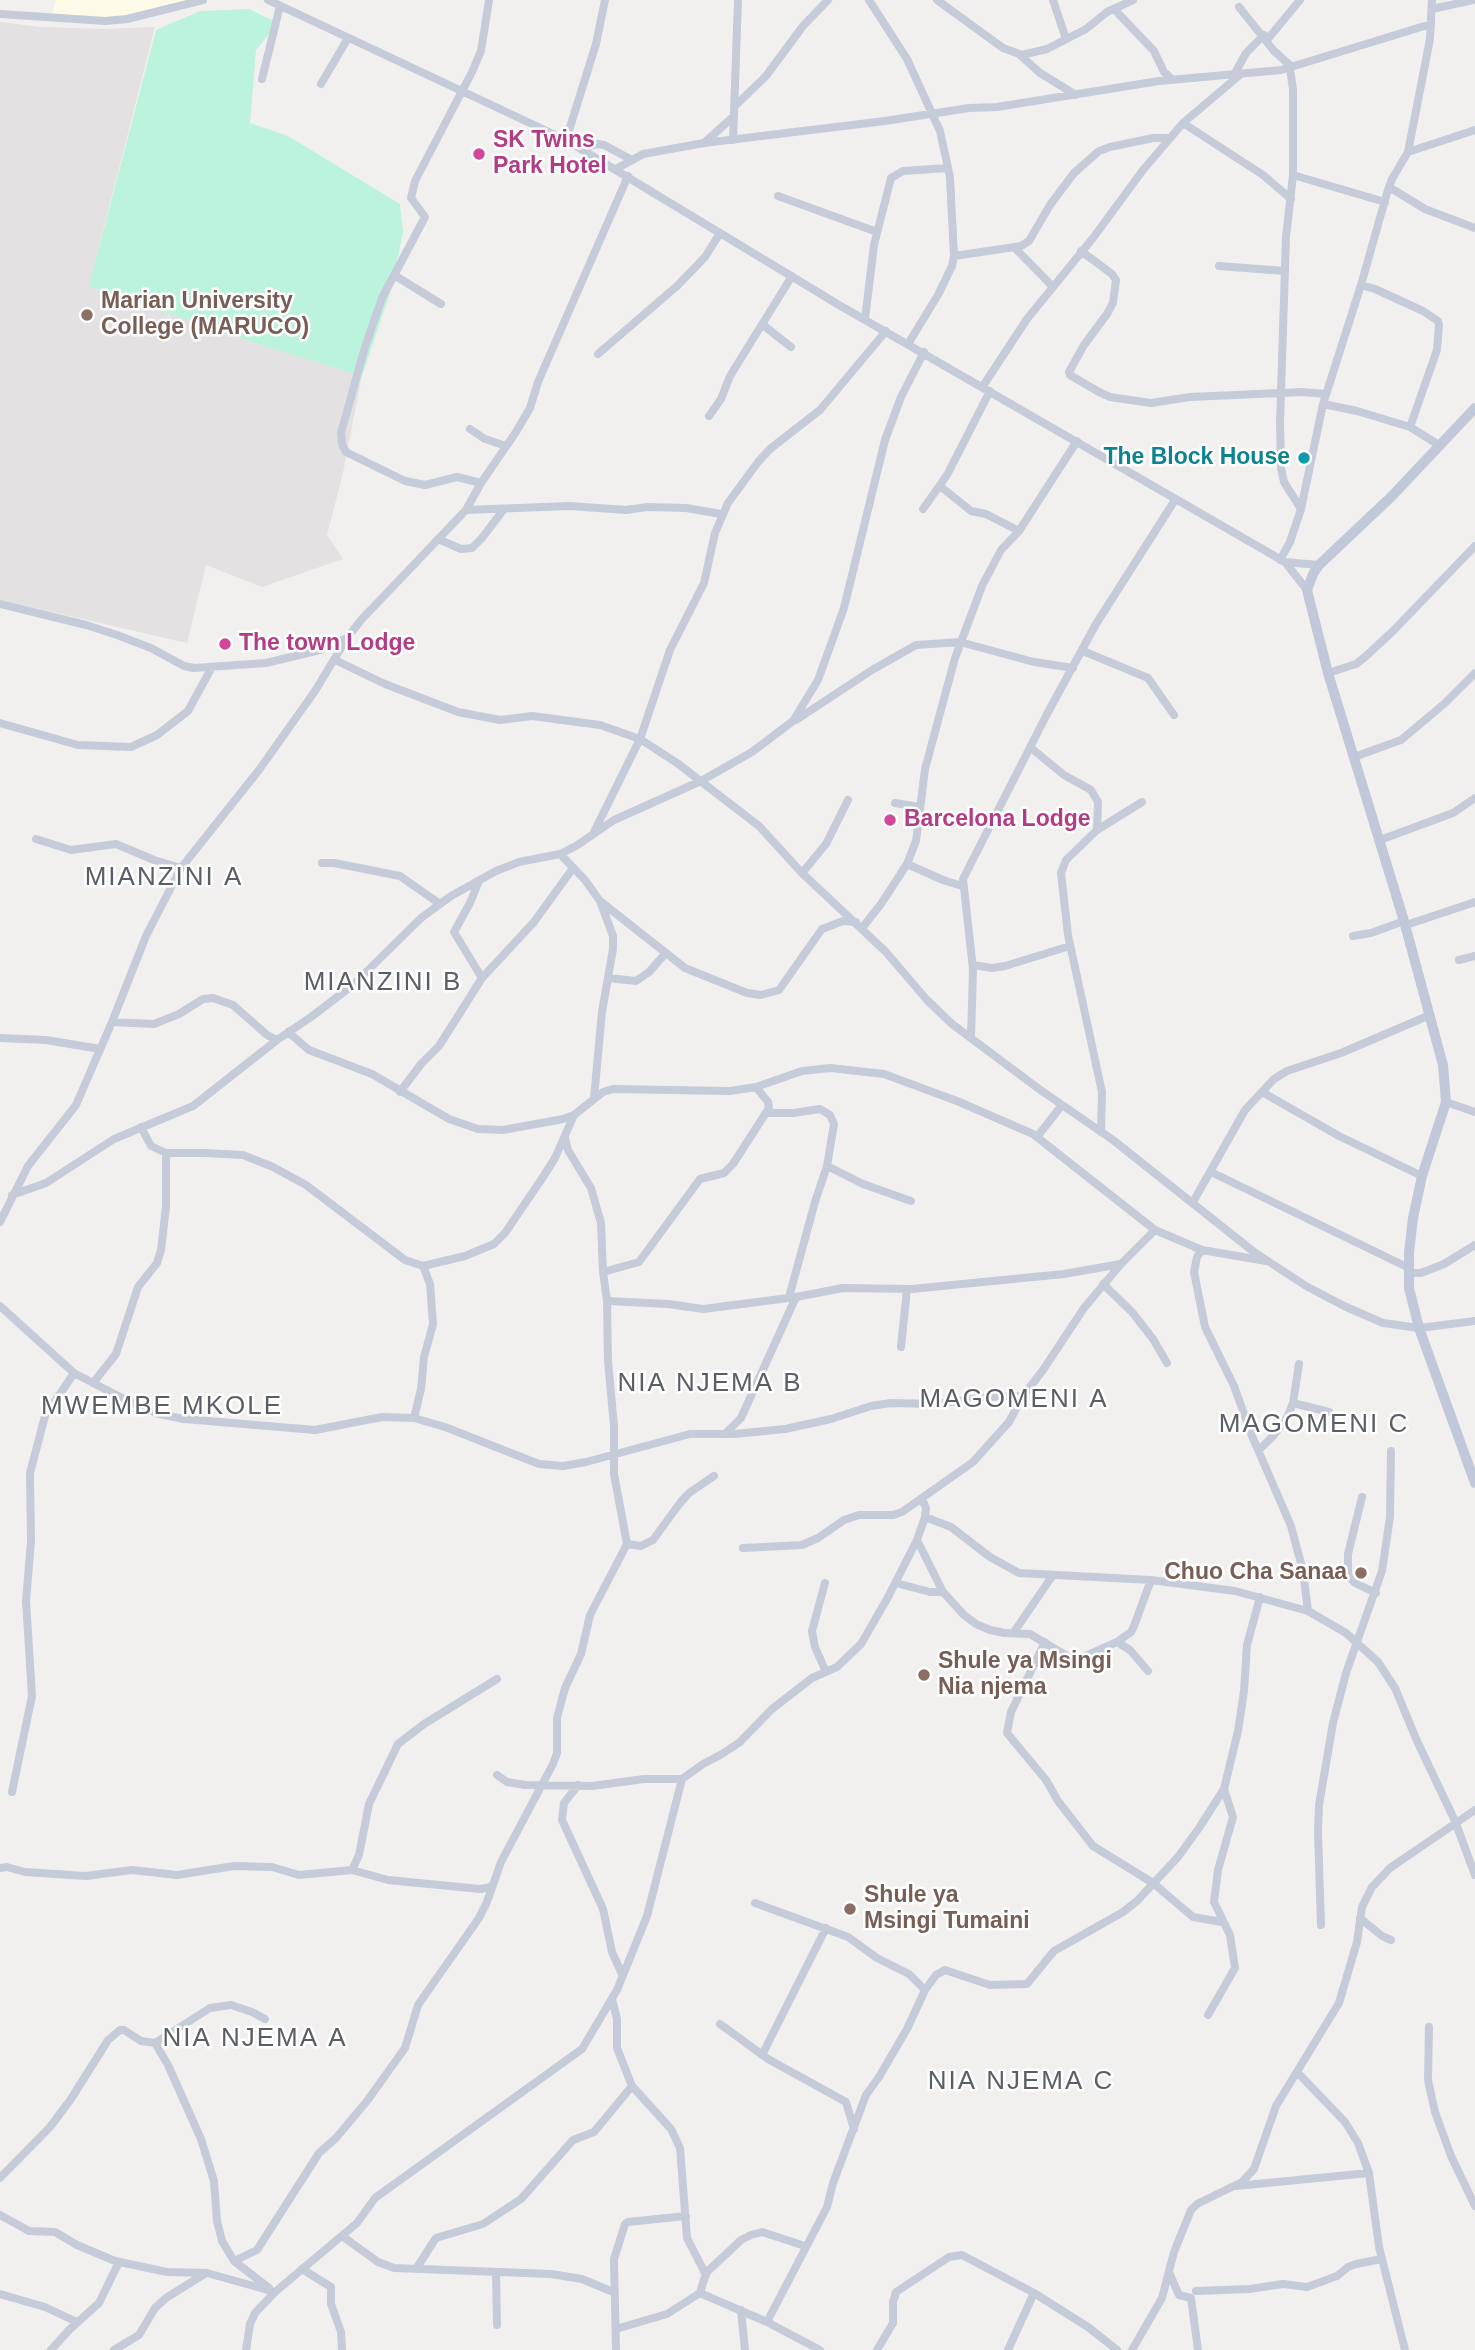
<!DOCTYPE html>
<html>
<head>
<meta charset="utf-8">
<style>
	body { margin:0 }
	canvas { display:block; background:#f2f0ef }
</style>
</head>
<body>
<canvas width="1475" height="2350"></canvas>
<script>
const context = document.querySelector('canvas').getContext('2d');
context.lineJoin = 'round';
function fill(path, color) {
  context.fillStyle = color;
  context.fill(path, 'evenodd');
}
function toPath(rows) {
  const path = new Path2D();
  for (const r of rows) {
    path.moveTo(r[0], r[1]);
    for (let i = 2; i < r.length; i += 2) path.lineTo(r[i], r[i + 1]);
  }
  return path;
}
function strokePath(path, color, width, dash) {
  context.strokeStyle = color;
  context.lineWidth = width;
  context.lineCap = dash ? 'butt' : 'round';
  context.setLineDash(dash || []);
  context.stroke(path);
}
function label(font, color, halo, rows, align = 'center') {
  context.font = font + ' Helvetica,sans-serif';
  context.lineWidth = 5;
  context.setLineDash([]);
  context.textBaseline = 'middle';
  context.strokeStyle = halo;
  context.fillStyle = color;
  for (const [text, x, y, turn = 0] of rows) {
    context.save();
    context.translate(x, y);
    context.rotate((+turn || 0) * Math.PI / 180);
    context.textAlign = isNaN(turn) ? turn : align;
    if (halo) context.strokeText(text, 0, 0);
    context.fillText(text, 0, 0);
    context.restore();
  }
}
fill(toPath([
	[56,0,196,0,133,20,51,17]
]), '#fdfbe8');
fill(toPath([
	[0,22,41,27,104,29,155,27,89,286,261,345,362,376,343,473,327,535,343,559,262,587,206,565,187,643,0,600]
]), '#e3e1e1');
fill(toPath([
	[249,9,278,23,256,50,250,123,288,136,400,204,403,233,390,293,362,376,261,345,89,286,156,30,200,11]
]), '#bbf3dc');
strokePath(toPath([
	[268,0,566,140,839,305,1285,562,1307,590],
	[869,0,907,59,940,131,950,177,954,256,952,266,938,295,908,344],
	[937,0,1003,48,1022,55,1047,49,1086,29,1107,12,1133,0],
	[1053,0,1066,39],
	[1239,7,1274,51,1292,67],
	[1114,9,1154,51,1164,72,1173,80],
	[1432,9,1473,0],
	[0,14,105,21,127,19,203,0],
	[1267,40,1300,0],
	[1019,54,1040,73,1076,95],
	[1290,68,1293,90,1293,175,1286,237,1280,422,1281,468,1284,482,1301,509],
	[1234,75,1246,53,1264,35],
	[262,79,280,6],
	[321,84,348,38],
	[735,106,766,76,803,26,828,0],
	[1183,123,1263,175,1291,199],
	[566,140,596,44,605,0],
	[733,140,738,0],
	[704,143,734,116],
	[580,148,598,144,604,145,632,160],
	[1408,152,1475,130],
	[616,169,643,154,704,143,885,121,969,108,997,107,1159,81,1281,70,1431,24],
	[1293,175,1385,202],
	[1389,187,1425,209,1475,228],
	[778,196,877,232],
	[1015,248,1053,287],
	[1081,251,1112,274,1116,280,1113,303,1107,314,1084,345,1069,372,1070,375,1099,392,1110,397,1151,403,1190,397,1302,392,1326,394],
	[954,256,1021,246,1029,241,1050,205,1074,173,1099,151,1110,147,1153,138,1170,138],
	[1219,266,1285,271],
	[394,275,441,304],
	[1361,285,1375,289,1423,311,1438,321,1439,325,1437,350,1410,427],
	[865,319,874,245,891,178,903,171,948,168],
	[763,325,791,347],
	[598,354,677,286,705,257,720,233],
	[983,386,1027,319,1093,238,1143,170,1183,123,1241,74],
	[1323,404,1357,411,1410,427,1439,445],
	[709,416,721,399,730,376,792,276],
	[470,429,485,439,506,446],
	[481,483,457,477,425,485,405,481,346,452,342,444,341,433,365,347,382,298,425,217,411,198,415,181,472,72,481,51,489,0],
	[940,486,971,511,986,514,1019,531],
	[923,509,947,475,990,391],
	[466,510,570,506,626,510,647,507,686,508,721,514],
	[438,539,461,549,472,548,482,538,504,509],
	[1280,560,1290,542,1301,509,1323,404,1361,285,1387,193,1392,179,1408,152,1430,39,1432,0],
	[1285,562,1319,565],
	[0,604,86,625,117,635,151,648,184,666,194,668,266,663,320,650,347,638],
	[1083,651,1148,678,1174,715],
	[335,660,385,684,458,712,500,720,532,716,600,725,640,739,677,763,759,826,802,873,886,952,927,1000,952,1024,1039,1089,1113,1140,1254,1252,1306,1286,1344,1306,1383,1323,1419,1328,1475,1321],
	[1328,673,1356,664,1365,657,1393,631,1475,546],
	[796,720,872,670,916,645,960,642,1034,662,1073,668],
	[0,723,78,745,131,747,157,735,188,711,212,667],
	[1031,748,1064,775,1091,790,1098,802,1097,830],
	[1354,757,1401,740,1444,704,1475,673],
	[895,803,919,807],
	[594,832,640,739,670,650,704,583,715,533,728,503,758,462,770,449,820,410,886,331],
	[36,839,71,850,116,844,154,860,181,868],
	[1380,840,1453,813,1475,798],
	[560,854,585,880,600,901,613,936,613,949,602,1012,594,1098],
	[322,863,334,863,400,876,440,904],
	[907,864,943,880,962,886],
	[802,873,826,844,848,800],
	[479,881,470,903,454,932,482,978],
	[600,901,685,968,747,993,761,995,779,990,822,929,843,921,856,922],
	[1406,925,1475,902],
	[862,928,881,904,907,864,916,841,925,769,955,658,982,586,1001,550,1019,531,1077,441],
	[1353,936,1371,933,1404,921],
	[1459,960,1475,956],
	[973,965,992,968,1005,966,1070,946],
	[609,978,636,981,649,972,665,954],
	[112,1022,154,1024,179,1014,203,999,213,998,233,1005,267,1035,277,1040],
	[288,1032,309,1050,372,1074,449,1119,478,1129,503,1130,563,1119,574,1115,603,1092,613,1089,730,1091,756,1087,802,1071,830,1068,884,1074,957,1101,1033,1134,1155,1230,1202,1250,1266,1261],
	[0,1038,46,1040,100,1049],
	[971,1038,973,969,963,879,1047,714,1096,624,1175,500],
	[400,1092,421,1064,439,1046,482,978,534,922,573,868],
	[1262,1092,1339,1136,1422,1176],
	[1446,1102,1475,1112],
	[767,1113,793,1113,820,1109,830,1115,834,1124,827,1166,815,1202,789,1297],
	[141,1127,151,1146,166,1153,204,1153,243,1155,273,1167,306,1185,405,1260,423,1266,465,1256,494,1244,505,1233,543,1177,555,1158,574,1115],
	[1101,1132,1102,1092,1068,935,1061,873,1066,860,1097,830,1142,802],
	[1037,1137,1062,1105],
	[827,1166,863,1184,911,1201],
	[1211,1172,1409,1268],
	[12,1195,46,1183,114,1139,193,1106,277,1040,311,1017,353,985,421,918,451,896,496,871,519,862,560,854,576,846,614,820,701,781,752,752,793,721,818,680,844,608,885,440,901,397,924,352],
	[1193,1202,1245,1110,1274,1079,1287,1071,1341,1053,1430,1015],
	[0,1222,28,1166,76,1105,112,1022,146,936,181,868,259,770,315,691,347,638,362,619,466,510,481,483,516,432,530,408,538,382,628,176],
	[1202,1250,1197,1257,1194,1272,1205,1327,1234,1386,1252,1436,1291,1526,1303,1571,1308,1611],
	[603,1272,639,1262,700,1179,724,1173,733,1164,769,1108,768,1102,756,1087],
	[1409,1273,1421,1273,1444,1264,1475,1245],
	[1103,1284,1132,1312,1153,1339,1167,1363],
	[607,1301,668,1304,703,1309,796,1297,843,1288,912,1289,1064,1274,1121,1264],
	[0,1306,74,1373,124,1399,159,1414,184,1419,315,1430,382,1417,414,1418,445,1427,539,1464,563,1466,586,1462,690,1434,735,1434,785,1429,831,1419,871,1406,891,1403,937,1404,985,1397,1023,1396],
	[901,1347,907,1289],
	[93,1383,116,1354,138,1287,157,1263,161,1250,166,1207,166,1153],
	[1293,1403,1329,1412],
	[414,1418,421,1389,424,1357,433,1324,430,1284,423,1266],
	[725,1434,741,1418,796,1297],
	[1259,1450,1274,1435,1288,1416,1293,1403,1299,1364],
	[1362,1497,1348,1554,1348,1575,1355,1583,1376,1593],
	[925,1517,951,1527,990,1557,1019,1573,1151,1580,1235,1591,1308,1611,1346,1633,1378,1662,1395,1688,1417,1741,1455,1821,1475,1875],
	[917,1540,943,1592,964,1615,976,1624,990,1630,1004,1633,1030,1634,1072,1659,1081,1658,1117,1642,1130,1650,1148,1671],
	[627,1544,641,1546,653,1540,680,1503,689,1493,714,1476],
	[743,1548,802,1545,818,1538,844,1520,859,1515,893,1515,902,1512,973,1462,1009,1422,1023,1396,1043,1370,1084,1308,1121,1264,1155,1230],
	[825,1583,812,1631,815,1647,826,1672],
	[896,1583,930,1592,943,1592],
	[1014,1632,1053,1575],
	[1045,1642,1011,1712,1007,1733,1046,1780,1058,1801,1093,1846,1153,1883,1193,1917,1222,1922],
	[1117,1642,1131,1632,1134,1626,1151,1580],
	[497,1775,507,1782,525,1785,592,1786,644,1779,682,1779,703,1764,722,1754,740,1742,772,1709,812,1678,837,1667,861,1644,887,1599,917,1540,925,1517,926,1508,922,1499],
	[578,1785,564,1803,562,1820,603,1909,612,1952,622,1974],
	[12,1792,32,1696,26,1601,31,1541,30,1473,45,1416,74,1373],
	[0,1868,7,1867,25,1872,86,1876,132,1870,177,1875,234,1866,272,1867,299,1875,352,1870,388,1880,480,1889,491,1887],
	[352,1870,359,1855,369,1804,398,1744,424,1724,497,1679],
	[755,1903,848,1937,877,1958,909,1974,925,1990],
	[1360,1918,1382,1936,1391,1940],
	[1321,1925,1318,1832,1319,1805,1333,1723,1346,1673,1382,1571,1390,1517,1391,1451],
	[612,1999,617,2019,617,2048,632,2086,671,2129,680,2148,687,2238,706,2275],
	[1208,2015,1235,1968,1230,1935,1214,1902,1218,1870,1233,1817,1224,1789],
	[720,2024,768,2059,846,2102,854,2129],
	[1429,2027,1428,2080,1435,2112,1451,2156,1475,2206],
	[155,2043,168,2065,201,2139,214,2181,217,2221,222,2241,234,2261,269,2288],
	[762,2055,826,1928],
	[1297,2072,1345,2122,1358,2143,1369,2173,1379,2247,1405,2350],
	[0,2178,50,2127,71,2099,108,2040,120,2030,124,2030,141,2041,155,2043,210,2008,231,2005,252,2012,265,2019],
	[1236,2186,1369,2173],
	[0,2215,29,2231,55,2232,77,2245,115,2261,167,2272,207,2273,275,2292],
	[342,2236,378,2262,394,2268,551,2274,582,2279,613,2292],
	[234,2261,257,2250,319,2153,336,2138,367,2101,405,2048,418,2005,479,1918,487,1902,501,1862,553,1764,557,1753,557,1718,565,1688,581,1654,590,1615,627,1544,614,1474,614,1426,608,1361,607,1301,603,1272,601,1223,591,1188,568,1150,565,1138],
	[302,2269,331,2287,331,2304,341,2332,342,2350],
	[416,2269,436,2238,483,2224,521,2199,573,2140,594,2132,632,2086],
	[1169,2272,1179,2295,1191,2298,1198,2350],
	[496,2273,497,2325],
	[1196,2291,1250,2289,1283,2284,1307,2287,1337,2276,1348,2267,1356,2264,1382,2259],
	[700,2293,767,2322,820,2350],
	[0,2294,45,2307,77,2322],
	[741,2310,745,2350],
	[767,2322,827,2207,833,2183,866,2095,879,2077,907,2029,925,1990,936,1975,945,1970,990,1985,1027,1984,1054,1951,1123,1912,1137,1901,1178,1857,1199,1828,1224,1789,1238,1731,1244,1691,1247,1645,1260,1597],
	[616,2329,667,2314,700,2293,706,2273,741,2240,751,2235,762,2232,805,2246],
	[51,2350,69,2330,99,2303,119,2262],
	[114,2350,139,2335,155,2308,166,2298,206,2273],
	[246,2350,250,2324,255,2313,275,2292,357,2223,375,2198,582,2049,617,1990,647,1916,682,1779],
	[616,2350,614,2259,625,2224,628,2222,686,2216],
	[877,2350,893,2323,893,2302,896,2292,949,2257,962,2255,1034,2293,1088,2327,1117,2350],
	[1008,2350,1034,2293],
	[1132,2350,1162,2298,1174,2252,1191,2210,1197,2204,1242,2182,1254,2169,1276,2106,1339,2003,1357,1942,1362,1907,1372,1887,1390,1868,1475,1810]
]), '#c5cbd8', 8);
strokePath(toPath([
	[1475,408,1392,496,1319,565,1313,574,1307,590,1328,673,1404,921,1443,1065,1446,1102,1422,1176,1413,1218,1409,1253,1409,1288,1419,1328,1475,1483]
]), '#c1c8da', 10);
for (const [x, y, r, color] of [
	[479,154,7,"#d1479c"],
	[87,315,7,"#8d6e63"],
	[1304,458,7,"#0f9aa8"],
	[225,644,7,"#d1479c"],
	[890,820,7,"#d1479c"],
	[1361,1573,7,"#8d6e63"],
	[924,1675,7,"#8d6e63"],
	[850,1909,7,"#8d6e63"]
]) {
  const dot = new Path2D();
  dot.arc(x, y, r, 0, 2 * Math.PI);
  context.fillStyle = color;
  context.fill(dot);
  strokePath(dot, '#fff', 2.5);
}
label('bold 23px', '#b23c85', '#fff', [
	["SK Twins",493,141],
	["Park Hotel",493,167],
	["The town Lodge",239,644],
	["Barcelona Lodge",904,820]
], 'left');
label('bold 23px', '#785e54', '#fff', [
	["Marian University",101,302],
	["College (MARUCO)",101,328],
	["Chuo Cha Sanaa",1347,1573,"right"],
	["Shule ya Msingi",938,1662],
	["Nia njema",938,1688],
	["Shule ya",864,1896],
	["Msingi Tumaini",864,1922]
], 'left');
label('bold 23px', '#0d838f', '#fff', [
	["The Block House",1290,458]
], 'right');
context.letterSpacing = '2px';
label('26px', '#5b5e65', '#fff', [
	["MIANZINI A",164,878],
	["MIANZINI B",383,983],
	["NIA NJEMA B",710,1384],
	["MAGOMENI A",1014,1400],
	["MWEMBE MKOLE",162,1407],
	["MAGOMENI C",1314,1425],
	["NIA NJEMA A",255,2039],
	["NIA NJEMA C",1021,2082]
]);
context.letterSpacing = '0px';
</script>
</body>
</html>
